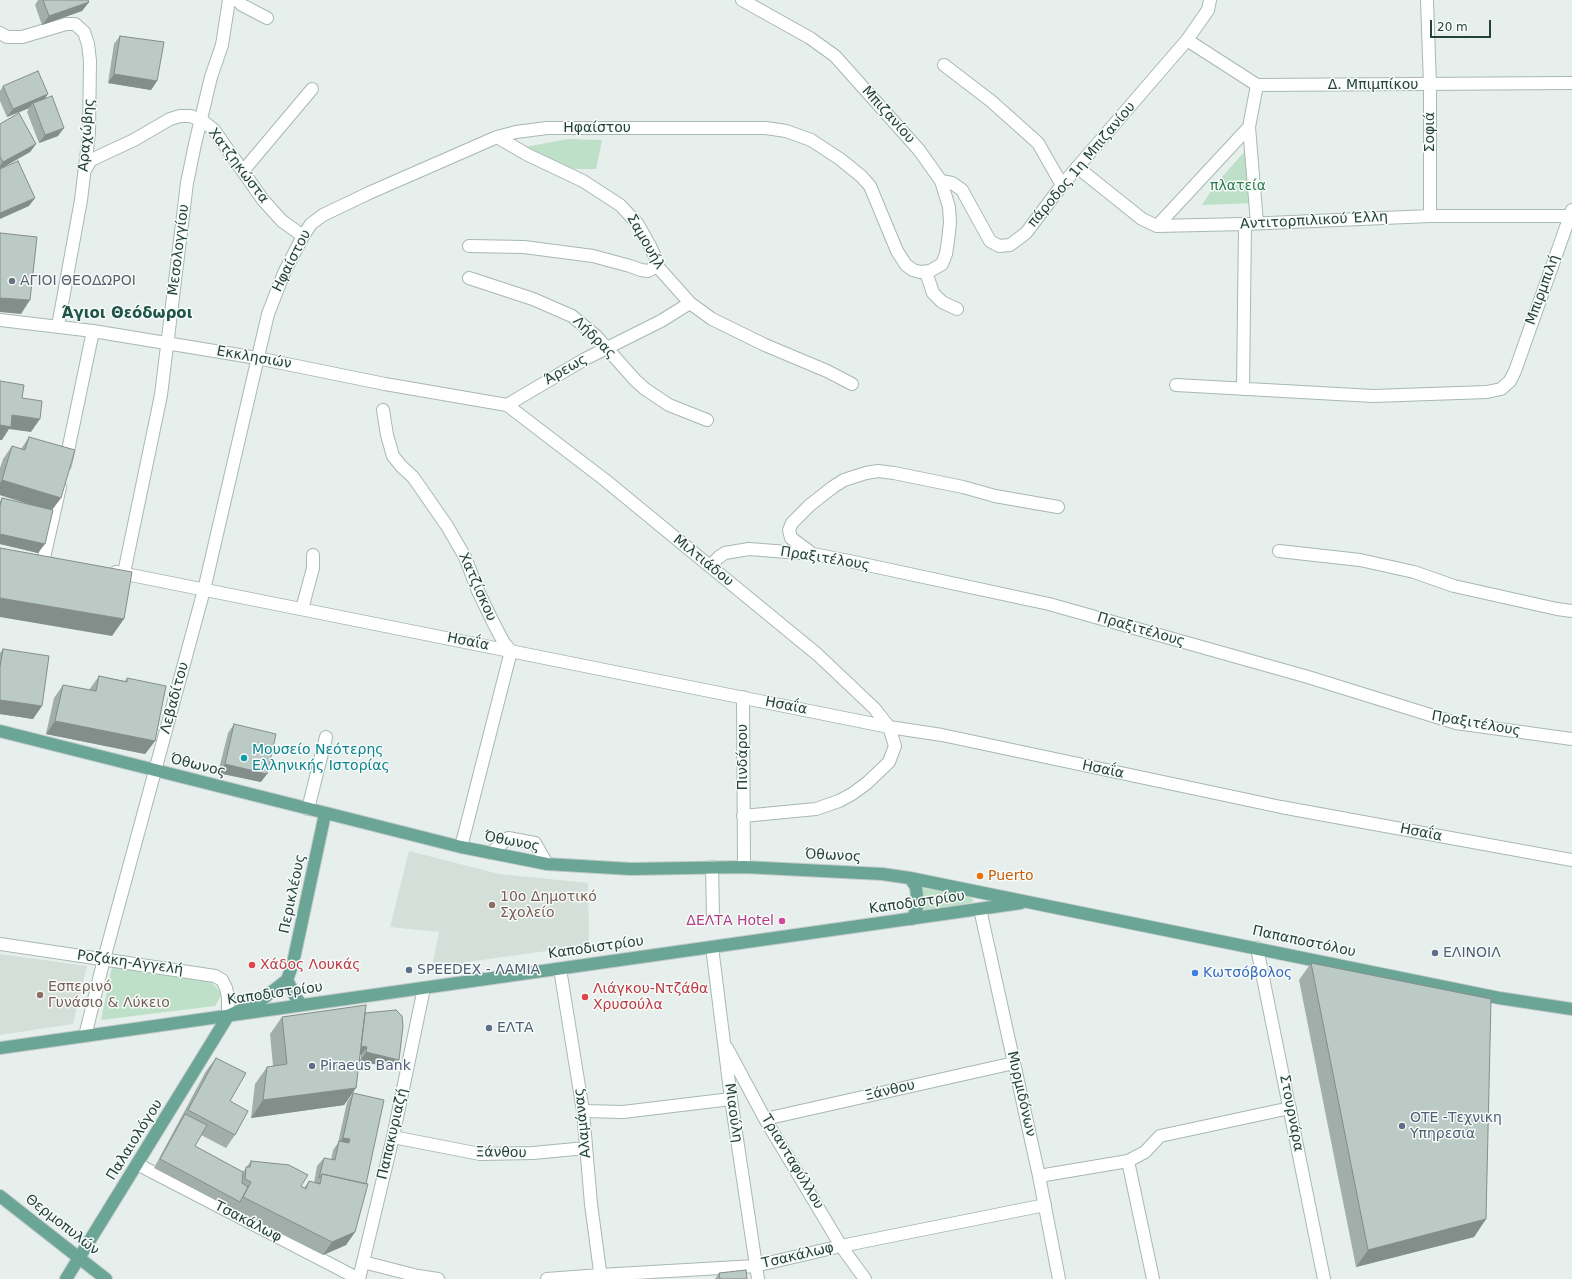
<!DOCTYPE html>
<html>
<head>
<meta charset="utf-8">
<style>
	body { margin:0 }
	#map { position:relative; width:1572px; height:1279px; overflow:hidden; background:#e6efeb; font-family:"DejaVu Sans",sans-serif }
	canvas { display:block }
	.scale { position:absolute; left:1430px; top:20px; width:61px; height:18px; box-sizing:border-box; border:2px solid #24423a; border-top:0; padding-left:5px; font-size:12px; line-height:14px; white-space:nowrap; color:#24423a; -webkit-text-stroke:3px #f7fbf9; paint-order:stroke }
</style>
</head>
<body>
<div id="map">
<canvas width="1572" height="1279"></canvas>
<div class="scale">20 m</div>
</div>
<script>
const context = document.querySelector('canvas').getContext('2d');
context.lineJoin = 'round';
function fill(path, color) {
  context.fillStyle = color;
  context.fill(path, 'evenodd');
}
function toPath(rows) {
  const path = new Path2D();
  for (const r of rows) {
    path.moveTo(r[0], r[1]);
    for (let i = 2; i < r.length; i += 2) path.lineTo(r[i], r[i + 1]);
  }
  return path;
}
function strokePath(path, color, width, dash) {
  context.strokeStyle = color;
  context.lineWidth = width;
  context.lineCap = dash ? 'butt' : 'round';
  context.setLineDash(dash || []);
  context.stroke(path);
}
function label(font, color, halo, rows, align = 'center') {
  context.font = font + ' "DejaVu Sans",sans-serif';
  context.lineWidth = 3;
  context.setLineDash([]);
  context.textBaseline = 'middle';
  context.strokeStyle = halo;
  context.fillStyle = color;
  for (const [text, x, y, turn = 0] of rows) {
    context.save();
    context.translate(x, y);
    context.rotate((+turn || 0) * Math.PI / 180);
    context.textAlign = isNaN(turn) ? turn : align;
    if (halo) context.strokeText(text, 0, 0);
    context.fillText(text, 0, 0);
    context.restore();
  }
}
fill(toPath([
	[409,851,499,874,588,883,589,945,432,967,439,932,390,927],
	[0,954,87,966,73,1024,0,1035]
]), '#d4dfda');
fill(toPath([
	[568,139,602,140,596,169,574,169,520,148],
	[1254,141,1257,203,1202,205,1214,186],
	[921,888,963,893,972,897,973,902,922,913],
	[112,967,208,978,222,994,215,1006,101,1020]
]), '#bfe0c8');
const minor = toPath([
	[237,0,242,5,267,18],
	[1427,0,1430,85,1430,216],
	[0,33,7,37,22,37,66,24,75,24,84,32,88,44,90,61,89,133,81,200,58,326],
	[1187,40,1257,85,1572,83],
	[944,65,991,101,1038,143,1062,185],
	[497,137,528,155,583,181,620,205,637,223,650,246,657,261,657,266,690,303,712,319,765,345,827,371,852,384],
	[1077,167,1142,219,1157,226,1245,224,1430,216,1570,216],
	[85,170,91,160,134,140,170,119,180,116,191,116,204,122,214,130,263,200,282,221,303,236],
	[243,171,312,89],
	[941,181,952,183,962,190,990,241,999,246,1010,245,1026,233,1062,185,1187,40,1208,10,1210,0],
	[1257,223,1249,127,1257,85],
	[1157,226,1249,127],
	[469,246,524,247,593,256,630,266,641,270,648,271,657,266],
	[926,272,933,293,942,302,957,309],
	[469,278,533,299,572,316,596,336,635,380,645,389,669,405,707,420],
	[0,320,93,331,257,358,385,384,507,405,605,480,818,655,874,708,889,727,895,746,889,762,867,783,852,794,839,801,816,809,743,816],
	[1176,385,1373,396,1487,392,1501,389,1510,381,1515,371,1572,210],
	[1243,389,1245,224],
	[507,405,585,359,661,321,690,303],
	[383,410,387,435,393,456,402,467,413,477,447,526,465,557,478,591,493,622,504,643,511,651,461,847],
	[65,465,93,331],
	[1279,551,1360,560,1414,572,1454,586,1557,609,1572,611],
	[810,552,791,538,789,530,792,523,810,505,833,487,844,480,866,473,878,471,894,473,963,487,995,496,1058,507],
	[44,558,60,487],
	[710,566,719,557,725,553,749,549,813,554,849,561,1049,604,1308,677,1456,723,1572,739],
	[116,572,889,727,942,735,1281,807,1572,860],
	[124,573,161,395,187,183,195,144,211,77,222,45,229,0],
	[302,609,313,568,313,555],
	[743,697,744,867],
	[308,809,326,737],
	[491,853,508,838,535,843,547,864],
	[712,867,713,916],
	[980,909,1039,1176,1059,1279],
	[0,944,215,976,222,980,226,988,228,997,228,1016],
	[712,947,731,1099,758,1279],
	[1257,948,1324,1279],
	[560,969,583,1111,591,1204,601,1279],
	[85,1036,104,959,204,590,268,314,284,273,303,236,311,224,323,215,369,193,497,137,516,132,547,128,766,128,786,131,811,140,840,159,861,176,870,186,897,251,906,265,913,270,920,272,930,271,942,264,946,254,948,241,950,222,949,207,941,181,919,150,835,56,810,38,742,0],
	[727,1048,765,1119,841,1246,865,1279],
	[583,1111,623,1112,731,1099],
	[765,1119,1014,1063],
	[393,1137,480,1154,533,1153,586,1148],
	[1128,1161,1153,1279],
	[137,1164,359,1279,393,1137,424,988],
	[1039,1176,1128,1161,1145,1152,1160,1136,1290,1108],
	[363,1262,418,1276,438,1279],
	[547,1279,600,1275,755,1266,841,1246,1045,1205]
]);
const major = toPath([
	[0,731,461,847,547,864,631,869,744,867,882,874,910,878,1499,998,1572,1009],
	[910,878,916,887,917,897,917,908,912,919],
	[287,980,296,998,302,1005],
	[0,1048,1021,903],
	[0,1196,106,1279],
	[66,1279,228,1016,260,1001,287,980,293,963,325,814]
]);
strokePath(minor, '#a8b8b2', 14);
strokePath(major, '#c2cac8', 14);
strokePath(minor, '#fff', 12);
strokePath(major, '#6aa596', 12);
fill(toPath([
	[38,0,88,0,89,2,82,11,42,25,35,5],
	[120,36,157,81,151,90,108,83,114,44],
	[3,86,45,98,58,136,39,143,27,112,29,108,7,117,0,101,0,91],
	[0,124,36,144,30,152,0,169],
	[29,437,61,498,52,510,38,553,0,544,0,501,2,498,35,506,0,495,0,468,3,459,12,446,21,449],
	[3,649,33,719,0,714,0,653],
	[99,676,125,681,127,678,155,741,145,754,46,734,54,698,63,685,89,690],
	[234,724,261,782,218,773,228,733],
	[1311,963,1486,1219,1474,1237,1356,1267,1299,980],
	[365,1013,393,1068,360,1061,361,1055,360,1055,356,1088,344,1105,251,1118,255,1084,267,1067,273,1066,270,1034,282,1017],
	[216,1058,230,1101,235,1135,226,1148,201,1135,195,1146,243,1172,251,1161,304,1188,309,1181,314,1183,317,1166,324,1158,331,1160,333,1150,338,1143,347,1102,353,1093,355,1232,346,1245,323,1255,234,1210,154,1168,206,1071],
	[719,1273,747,1279,715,1279]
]), '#a1aea9');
fill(toPath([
	[89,2,82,11,42,25,49,16],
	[114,74,157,81,151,90,108,83],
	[48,94,42,103,33,103,29,108,7,117,13,109],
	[64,128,58,136,39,143,45,135],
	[36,144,30,152,0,169,0,166,3,162],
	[35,198,29,206,0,219,0,213],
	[0,298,30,300,21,314,0,312],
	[12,415,40,419,31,432,9,429,2,440,0,440,0,425],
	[2,480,61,498,51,511,0,495,0,483],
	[0,534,45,544,38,553,0,544],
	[0,598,124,619,112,636,0,617],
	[0,700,42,706,33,719,0,714],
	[55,721,155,741,145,754,46,734],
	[225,764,267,774,261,782,218,773],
	[356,1046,367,1047,361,1055,350,1054],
	[366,1052,399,1060,393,1068,360,1061],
	[356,1088,344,1105,251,1118,263,1100],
	[343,1138,350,1139,344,1148,339,1144],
	[1486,1219,1474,1237,1356,1267,1368,1250],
	[355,1232,346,1245,323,1255,332,1242]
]), '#838d89');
const building = toPath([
	[43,0,88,0,89,2,49,16,43,0],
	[120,36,164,42,157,81,114,74,120,36],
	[38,71,48,94,13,109,3,86,38,71],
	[52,96,64,128,45,135,33,103,52,96],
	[19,113,36,144,3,162,0,157,0,124,19,113],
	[18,161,35,198,0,213,0,169,18,161],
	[0,233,37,237,30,300,0,298,0,233],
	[0,381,24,385,22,398,42,401,40,419,12,415,11,427,0,425,0,381],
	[29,437,75,450,61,498,2,480,12,446,25,450,29,437],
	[2,498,53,510,45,544,0,534,0,506,2,498],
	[0,548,132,572,124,619,0,598,0,548],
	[3,649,49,656,42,706,0,700,0,667,3,649],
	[99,676,127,682,127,678,166,686,155,741,55,721,63,685,96,691,99,676],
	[234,724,276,734,267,774,225,764,234,724],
	[1311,963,1491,999,1486,1219,1368,1250,1311,963],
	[366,1005,356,1088,263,1100,267,1067,287,1064,282,1017,366,1005],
	[396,1010,402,1016,403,1026,399,1060,366,1052,367,1047,361,1046,365,1013,396,1010],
	[216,1058,246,1073,230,1101,248,1111,235,1135,188,1110,216,1058],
	[353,1093,384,1100,366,1184,322,1174,319,1178,324,1158,335,1160,339,1141,349,1143,350,1139,343,1138,353,1093],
	[185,1114,207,1125,195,1146,243,1172,242,1183,248,1187,240,1202,160,1159,185,1114],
	[251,1161,289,1165,308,1175,301,1186,306,1189,309,1181,320,1184,322,1174,368,1184,355,1232,332,1242,243,1197,251,1182,245,1179,246,1167,250,1167,251,1161],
	[746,1270,747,1279,720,1279,719,1273,746,1270]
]);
fill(building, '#bbcac4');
strokePath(building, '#838d89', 1);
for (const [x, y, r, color] of [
	[12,281,4,"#6b7280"],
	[244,758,4,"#0f9aa8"],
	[980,876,4,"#e8710a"],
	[492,905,4,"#8d6e63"],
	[782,921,4,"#d1479c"],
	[1435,953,4,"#5c6f8a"],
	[252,965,4,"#e0444e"],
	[409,970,4,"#5c6f8a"],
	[1195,973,4,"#3f7fe0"],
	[40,995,4,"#8d6e63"],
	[585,997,4,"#e0444e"],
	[489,1028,4,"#5c6f8a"],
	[312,1066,4,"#5c6f8a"],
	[1402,1126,4,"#5c6f8a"]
]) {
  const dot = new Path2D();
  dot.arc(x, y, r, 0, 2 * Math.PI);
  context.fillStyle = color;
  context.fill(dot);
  strokePath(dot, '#f7fbf9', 1.5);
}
label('14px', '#24423a', '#f7fbf9', [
	["Δ. Μπιμπίκου",1373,85],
	["Μπιζανίου",888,115,48],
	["Ηφαίστου",597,128],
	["Σοφιά",1430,132,-90],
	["Αραχώβης",87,135,-85],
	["πάροδος 1η Μπιζανίου",1082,165,-50],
	["Χατζηκώστα",238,166,53],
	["Αντιτορπιλικού Έλλη",1314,221,-3],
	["Σαμουήλ",645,242,60],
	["Μεσολογγίου",179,250,-83],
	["Ηφαίστου",292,261,-63],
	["Μπιρμπιλή",1543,290,-70],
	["Λήδρας",594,338,44],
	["Εκκλησιών",254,358,10],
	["Άρεως",566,370,-30],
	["Πραξιτέλους",825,559,9],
	["Μιλτιάδου",703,561,39],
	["Χατζίσκου",477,587,66],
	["Πραξιτέλους",1141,630,16],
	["Ησαΐα",468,642,11],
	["Λεβαδίτου",175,698,-75],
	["Ησαΐα",786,706,11],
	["Πραξιτέλους",1476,724,10],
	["Πινδάρου",743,757,-90],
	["Όθωνος",198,766,14],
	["Ησαΐα",1103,770,12],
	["Ησαΐα",1421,833,11],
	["Όθωνος",512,842,11],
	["Όθωνος",833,856,3],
	["Περικλέους",293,894,-78],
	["Καποδιστρίου",917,903,-8],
	["Παπαποστόλου",1304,942,12],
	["Καποδιστρίου",596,948,-8],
	["Ροζάκη-Αγγελή",130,963,8],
	["Καποδιστρίου",275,994,-8],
	["Ξάνθου",890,1091,-13],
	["Μυρμιδόνων",1021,1094,77],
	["Μιαούλη",733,1113,82],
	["Στουρνάρα",1291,1113,79],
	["Αλαμάνας",583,1123,-96],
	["Παπακυριαζή",393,1134,-77],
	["Παλαιολόγου",135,1140,-58],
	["Ξάνθου",501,1153,1],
	["Τριανταφύλλου",792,1162,59],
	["Τσακάλωφ",248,1222,27],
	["Θερμοπυλών",62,1225,38],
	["Τσακάλωφ",798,1256,-13]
]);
label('14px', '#2d7a4b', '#f7fbf9', [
	["πλατεία",1238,186]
]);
label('14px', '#5b616d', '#f7fbf9', [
	["ΑΓΙΟΙ ΘΕΟΔΩΡΟΙ",20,281]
], 'left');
label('14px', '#0d838f', '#f7fbf9', [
	["Μουσείο Νεότερης",252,750],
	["Ελληνικής Ιστορίας",252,766]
], 'left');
label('14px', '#c56008', '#f7fbf9', [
	["Puerto",988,876]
], 'left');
label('14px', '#785e54', '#f7fbf9', [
	["10ο Δημοτικό",500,897],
	["Σχολείο",500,913],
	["Εσπερινό",48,987],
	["Γυνάσιο & Λύκειο",48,1003]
], 'left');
label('14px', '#b23c85', '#f7fbf9', [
	["ΔΕΛΤΑ Hotel",774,921]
], 'right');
label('14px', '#4e5e75', '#f7fbf9', [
	["ΕΛΙΝΟΙΛ",1443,953],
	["SPEEDEX - ΛΑΜΙΑ",417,970],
	["ΕΛΤΑ",497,1028],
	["Piraeus Bank",320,1066],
	["ΟΤΕ -Τεχνικη",1410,1118],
	["Υπηρεσια",1410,1134]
], 'left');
label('14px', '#be3a42', '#f7fbf9', [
	["Χάδος Λουκάς",260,965],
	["Λιάγκου-Ντζάθα",593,989],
	["Χρυσούλα",593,1005]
], 'left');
label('14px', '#366cbe', '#f7fbf9', [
	["Κωτσόβολος",1203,973]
], 'left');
label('bold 15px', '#1f5548', '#f7fbf9', [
	["Άγιοι Θεόδωροι",127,314]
]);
</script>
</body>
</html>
